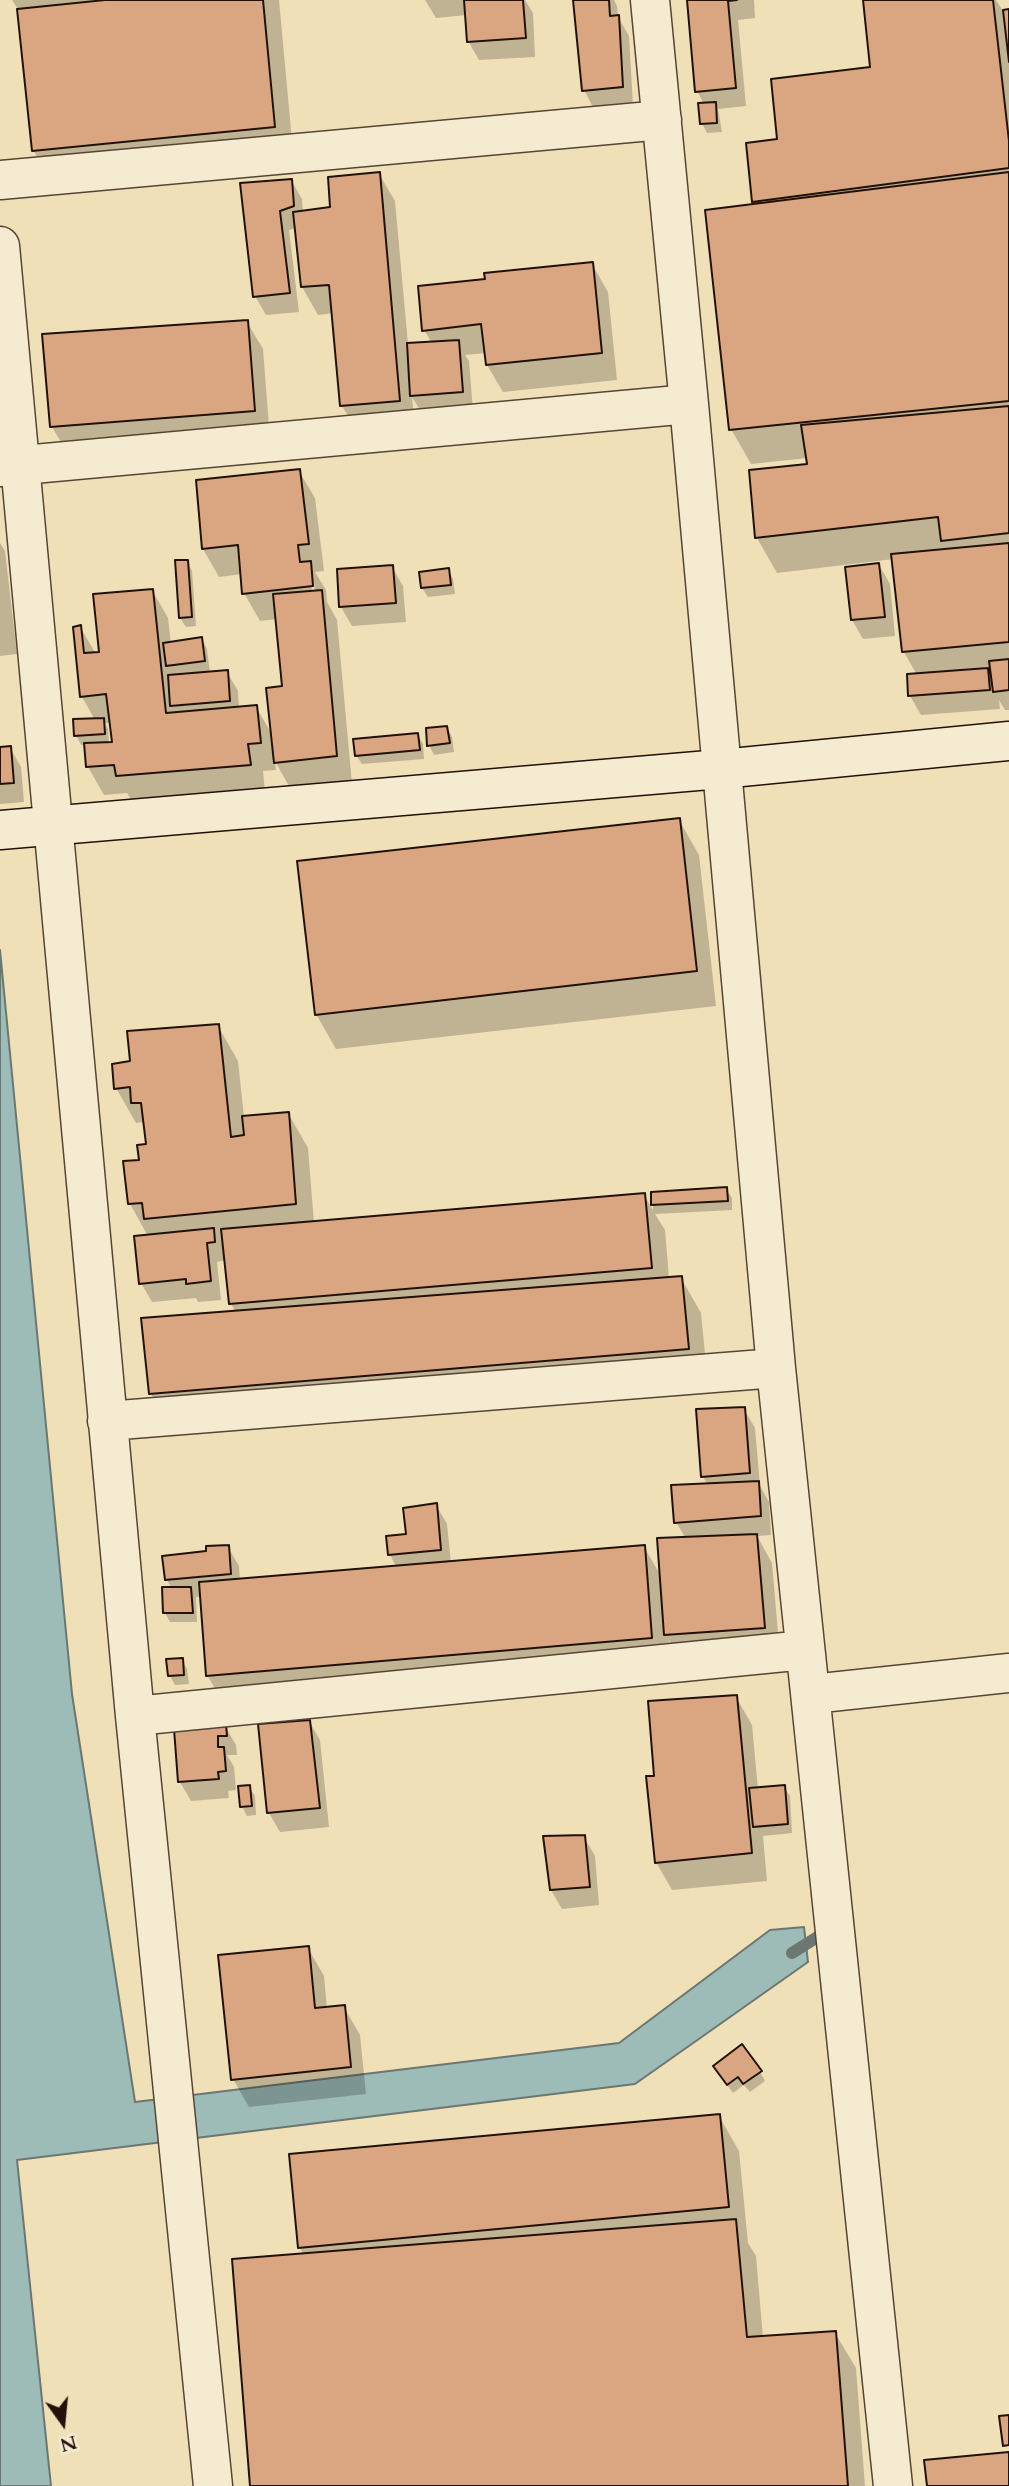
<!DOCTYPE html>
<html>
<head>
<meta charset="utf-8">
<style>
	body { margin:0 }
	#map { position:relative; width:1009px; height:2486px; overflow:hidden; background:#f0e0b8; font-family:Cardo,serif }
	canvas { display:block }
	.north { position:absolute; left:28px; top:2388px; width:70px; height:70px; -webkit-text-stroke:5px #f5ebd1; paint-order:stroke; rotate:165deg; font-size:19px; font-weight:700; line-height:28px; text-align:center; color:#221109 }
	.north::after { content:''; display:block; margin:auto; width:24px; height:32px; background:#221109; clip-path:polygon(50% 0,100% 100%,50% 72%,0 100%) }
</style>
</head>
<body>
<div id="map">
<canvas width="1009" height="2486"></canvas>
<div class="north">N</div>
</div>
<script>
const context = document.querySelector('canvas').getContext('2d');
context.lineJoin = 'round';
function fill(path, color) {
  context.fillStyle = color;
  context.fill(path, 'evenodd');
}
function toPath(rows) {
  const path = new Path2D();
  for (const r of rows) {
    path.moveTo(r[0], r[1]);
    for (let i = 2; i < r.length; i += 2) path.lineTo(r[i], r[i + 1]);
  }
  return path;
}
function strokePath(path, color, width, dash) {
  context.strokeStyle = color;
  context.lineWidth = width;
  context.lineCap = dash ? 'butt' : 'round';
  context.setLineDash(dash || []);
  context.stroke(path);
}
const water = toPath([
	[0,950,72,1694,135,2102,619,2043,770,1930,804,1927,808,1962,635,2084,17,2160,51,2486,0,2486,0,950]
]);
fill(water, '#9dbbb7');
strokePath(water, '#6c7771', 2);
fill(toPath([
	[12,0,279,0,294,162,54,185,33,150,19,11],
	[425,0,525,0,533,13,535,57,479,60,468,41,467,15,436,18],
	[575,0,614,0,617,6,618,17,629,36,633,106,594,109,584,90],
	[688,0,754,0,755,18,738,20,746,106,718,109,722,132,707,133,702,123,704,104,697,91],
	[865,0,996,0,1003,11,1009,11,1009,710,1005,710,999,700,1000,709,921,715,910,696,917,675,904,652,894,559,777,573,757,538,751,472,809,465,808,458,751,464,731,429,756,205,753,201,779,141,872,68],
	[379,174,395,201,408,344,432,343,424,330,487,280,592,264,608,292,617,380,503,392,487,365,486,353,465,355,469,361,473,410,423,415,412,397,415,428,358,433,342,406,334,313,318,315,302,287,296,228,289,230,299,312,266,315,255,296,242,184,291,180,302,199,303,212,332,209],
	[247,322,263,349,270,439,68,454,52,427],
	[299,471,315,498,324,571,315,572,326,590,327,602,337,620,352,784,291,790,275,761,276,770,263,771,265,792,134,804,127,793,104,795,88,767,86,744,81,745,76,735,95,720,82,697,80,627,96,654,101,653,152,590,168,618,171,644,202,639,207,649,210,673,227,672,238,691,239,709,256,707,273,736,284,687,277,619,260,621,244,593,242,574,219,577,203,549],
	[311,579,314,583,315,594,312,595],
	[105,723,111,723,114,743,109,743,108,729],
	[0,543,5,551,17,654,0,656],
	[187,561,192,571,196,626,186,627,180,618],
	[879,565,890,584,895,636,863,639,852,620],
	[392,567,403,586,406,622,352,626,341,607],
	[448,570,453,579,455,594,428,597,422,588],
	[447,727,452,737,454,752,434,755,429,745],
	[418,735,423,744,424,759,362,764,356,755],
	[10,748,21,767,24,802,0,804,0,749],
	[679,820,699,855,716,1006,336,1049,316,1014],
	[218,1026,238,1061,244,1117,288,1113,308,1148,314,1223,644,1195,653,1210,653,1193,726,1189,732,1198,732,1210,655,1214,665,1230,669,1278,681,1278,701,1313,708,1384,171,1429,151,1394,236,1312,231,1304,226,1260,217,1262,221,1300,198,1302,196,1298,152,1302,141,1283,148,1236,130,1204,141,1161,148,1145,144,1122,136,1123,116,1088,132,1063],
	[744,1409,755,1428,760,1486,769,1502,771,1535,757,1536,772,1563,780,1656,682,1662,669,1640,671,1673,228,1710,207,1675,202,1597,196,1597,197,1622,170,1622,165,1613,172,1589,167,1580,164,1557,208,1553,228,1547,239,1566,240,1581,397,1568,390,1555,436,1505,447,1524,451,1563,644,1547,661,1576,686,1539,676,1522,708,1485,703,1477],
	[182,1660,187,1669,189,1684,175,1685,170,1676],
	[736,1697,752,1725,758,1789,784,1787,790,1796,792,1833,763,1836,767,1881,672,1890,656,1862,656,1778],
	[309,1721,320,1740,329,1827,280,1832,269,1813,260,1725],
	[225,1726,236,1745,237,1755,227,1755,234,1767,236,1790,228,1791,229,1798,191,1801,180,1782],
	[249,1787,255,1796,256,1815,247,1816,242,1806],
	[584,1837,595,1856,599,1905,562,1909,551,1890],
	[308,1948,324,1976,327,2009,344,2007,360,2035,366,2094,249,2107,233,2079],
	[760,2072,765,2081,750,2092,744,2085,733,2093,720,2075],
	[719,2116,739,2151,748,2243,756,2256,763,2338,835,2333,856,2368,865,2486,252,2486,304,2255,300,2248]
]), '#0003');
strokePath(toPath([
	[792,1953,819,1936]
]), '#6c7771', 12);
const building = toPath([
	[105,0,263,0,275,127,32,151,17,9,105,0],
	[464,0,523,0,526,38,467,42,464,0],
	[573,0,609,0,610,16,619,15,623,87,582,91,573,0],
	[687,0,737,0,728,1,736,88,695,92,687,0],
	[863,0,993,0,1009,141,1009,168,752,202,746,143,777,139,771,79,870,67,863,0],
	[1009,9,1009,62,1003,10,1009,9],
	[716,102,717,123,700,124,698,103,716,102],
	[380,172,400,401,340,406,329,285,301,287,293,212,330,207,328,177,380,172],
	[1009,172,1009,401,729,430,705,210,1009,172],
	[292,179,294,206,280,211,290,293,253,297,240,183,292,179],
	[593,262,602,353,486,365,481,324,422,331,418,286,485,279,484,273,593,262],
	[248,320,255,411,50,427,42,334,248,320],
	[459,340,463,392,410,396,407,343,459,340],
	[1009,406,1009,533,941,541,938,517,755,538,749,470,807,464,801,425,1009,406],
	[300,469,309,544,298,545,300,562,311,561,313,586,242,594,238,545,202,549,196,480,300,469],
	[1009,543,1009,642,902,652,891,554,1009,543],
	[175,560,188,560,192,617,179,618,175,560],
	[879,563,885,617,851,620,845,567,879,563],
	[393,565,396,603,339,607,337,569,393,565],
	[449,568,451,585,421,588,419,572,449,568],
	[153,589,166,713,257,705,261,743,248,744,251,765,116,776,114,765,86,767,84,743,112,742,106,694,80,697,73,627,81,625,84,653,99,652,93,594,153,589],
	[322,590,337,756,274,763,266,688,282,686,273,594,322,590],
	[202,637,205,661,166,666,163,643,202,637],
	[1009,659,1009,690,993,692,989,661,1009,659],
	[988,668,990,690,908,696,907,674,988,668],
	[228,670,230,701,170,706,168,675,228,670],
	[104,718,105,734,74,736,73,719,104,718],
	[447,726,450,743,427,746,426,728,447,726],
	[418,733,420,750,355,756,353,739,418,733],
	[11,746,14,783,0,784,0,747,11,746],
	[680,818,697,971,315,1015,297,861,680,818],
	[219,1024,231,1137,244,1135,242,1116,289,1112,296,1204,144,1219,142,1203,128,1204,123,1161,139,1160,137,1145,146,1144,141,1103,131,1103,130,1087,114,1089,112,1064,130,1061,127,1031,219,1024],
	[727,1187,728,1201,651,1205,651,1192,727,1187],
	[645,1193,652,1268,229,1304,221,1229,645,1193],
	[214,1228,215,1242,207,1243,211,1281,186,1284,186,1279,139,1284,134,1236,214,1228],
	[682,1276,689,1349,149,1394,141,1318,682,1276],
	[745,1407,750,1473,701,1477,696,1409,745,1407],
	[759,1481,761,1516,674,1523,671,1485,759,1481],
	[437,1503,441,1550,388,1555,386,1536,406,1534,403,1508,437,1503],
	[757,1534,765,1628,664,1635,657,1538,757,1534],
	[229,1545,231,1574,165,1580,162,1556,206,1551,206,1546,229,1545],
	[645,1545,652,1638,206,1676,199,1582,645,1545],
	[162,1587,191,1587,193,1613,163,1613,162,1587],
	[183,1658,184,1675,168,1676,166,1659,183,1658],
	[737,1695,752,1853,655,1863,646,1776,654,1776,648,1701,737,1695],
	[310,1720,320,1808,267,1813,258,1724,310,1720],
	[226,1724,227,1736,218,1736,218,1747,224,1747,226,1771,218,1772,219,1779,178,1782,174,1729,226,1724],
	[250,1785,252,1806,240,1807,238,1786,250,1785],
	[785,1785,788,1824,753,1827,749,1788,785,1785],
	[585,1835,590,1887,550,1890,543,1836,585,1835],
	[309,1946,315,2008,345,2005,351,2067,231,2080,218,1955,309,1946],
	[742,2044,762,2071,743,2084,738,2077,727,2085,713,2066,742,2044],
	[720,2114,729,2207,298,2248,289,2154,720,2114],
	[736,2219,747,2337,836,2331,848,2486,250,2486,232,2259,736,2219],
	[1009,2415,1009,2445,1003,2446,999,2416,1009,2415],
	[1009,2452,1009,2486,927,2486,924,2460,1009,2452]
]);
fill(building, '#daa581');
strokePath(building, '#221109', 2);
const street = toPath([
	[650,0,689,404,776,1368,893,2486],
	[0,180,662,120],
	[0,246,135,1716,213,2486],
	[0,467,689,404],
	[107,1421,776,1368],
	[812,1694,1009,1673],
	[135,1716,805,1650]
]);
const secondary = toPath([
	[0,830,721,769,1009,741]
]);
strokePath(street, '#564535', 41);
strokePath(secondary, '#221109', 41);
strokePath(street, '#f5ebd1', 38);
strokePath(secondary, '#f5ebd1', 38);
</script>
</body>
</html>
